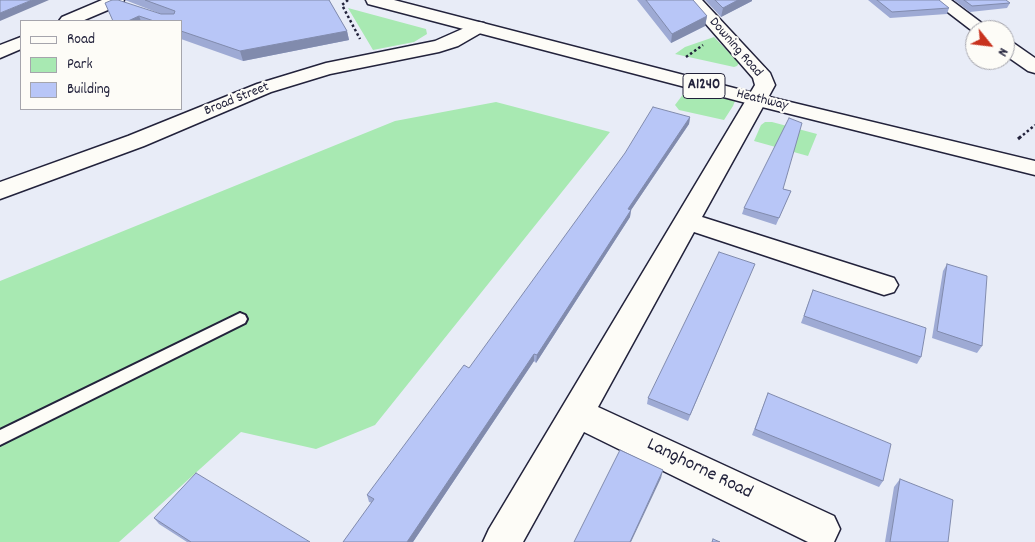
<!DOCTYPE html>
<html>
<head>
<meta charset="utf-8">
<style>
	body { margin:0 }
	#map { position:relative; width:1035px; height:542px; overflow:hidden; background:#e8ecf7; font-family:Dekko,sans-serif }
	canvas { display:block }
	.legend { position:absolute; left:20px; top:20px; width:162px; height:90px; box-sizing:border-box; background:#fdfcf7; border:1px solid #a5a5ac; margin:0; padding:6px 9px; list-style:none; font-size:15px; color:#22223b }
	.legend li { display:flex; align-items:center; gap:10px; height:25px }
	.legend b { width:25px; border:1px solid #a5a5ac }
	.north { position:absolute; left:965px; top:20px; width:50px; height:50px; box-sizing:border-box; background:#fdfcf7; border:1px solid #a5a5ac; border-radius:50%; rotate:119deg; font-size:14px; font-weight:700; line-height:20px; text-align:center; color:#22223b }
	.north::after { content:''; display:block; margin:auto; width:18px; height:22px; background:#c8321e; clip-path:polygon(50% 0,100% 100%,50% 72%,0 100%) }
</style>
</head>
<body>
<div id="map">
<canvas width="1035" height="542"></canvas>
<ul class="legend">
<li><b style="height:6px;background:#fdfcf7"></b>Road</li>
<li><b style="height:14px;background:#a8e9b2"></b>Park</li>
<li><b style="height:14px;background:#b8c6f7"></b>Building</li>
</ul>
<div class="north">N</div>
</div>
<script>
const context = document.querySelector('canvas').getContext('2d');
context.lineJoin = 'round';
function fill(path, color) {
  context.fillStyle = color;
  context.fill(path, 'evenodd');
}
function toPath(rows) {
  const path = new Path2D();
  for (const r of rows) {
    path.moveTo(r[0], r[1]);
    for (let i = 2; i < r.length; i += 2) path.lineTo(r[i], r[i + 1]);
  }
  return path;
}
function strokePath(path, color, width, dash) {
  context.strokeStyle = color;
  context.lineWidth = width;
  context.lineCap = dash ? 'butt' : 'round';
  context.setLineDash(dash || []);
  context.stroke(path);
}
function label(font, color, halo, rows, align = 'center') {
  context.font = font + ' Dekko,sans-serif';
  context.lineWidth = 4.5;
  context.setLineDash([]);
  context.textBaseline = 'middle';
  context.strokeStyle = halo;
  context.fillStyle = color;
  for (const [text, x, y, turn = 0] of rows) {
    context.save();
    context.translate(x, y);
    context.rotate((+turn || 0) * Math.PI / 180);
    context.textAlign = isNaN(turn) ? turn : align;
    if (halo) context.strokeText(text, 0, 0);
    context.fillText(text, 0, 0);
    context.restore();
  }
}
fill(toPath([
	[348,8,426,29,427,34,414,42,373,50],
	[714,37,739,63,737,66,734,67,675,54,685,47],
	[687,89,735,101,733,106,724,120,679,110,675,105],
	[496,102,610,132,375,425,316,449,241,432,119,542,0,542,0,281,395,121],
	[765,122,772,122,817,134,808,156,754,141,761,125]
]), '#a8e9b2');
const service = toPath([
	[240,313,245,315,247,319,245,323,0,445,0,430,240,313]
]);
const minor = toPath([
	[102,0,124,0,122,4,82,21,59,21,62,17,102,0],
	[685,0,702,0,770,73,775,85,702,217,894,278,898,285,894,292,884,295,694,232,598,407,834,516,840,529,834,542,808,542,584,432,523,542,483,542,489,529,755,85,753,78,685,0],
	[932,0,951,0,991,30,975,30,975,33,932,0],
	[478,22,484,23,487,27,484,31,458,46,439,52,330,74,271,92,144,146,0,199,0,182,128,136,257,84,326,63,435,41,478,22],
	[21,37,21,49,0,58,0,45,21,37],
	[1005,40,1012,42,1035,58,1035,73,1028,71,1005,55,1005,40]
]);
const primary = toPath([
	[366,0,394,0,761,95,1035,161,1035,175,750,104,368,4,366,0]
]);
strokePath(service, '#22223b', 4);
strokePath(minor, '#22223b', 3);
strokePath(primary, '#22223b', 3);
strokePath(toPath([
	[348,0,342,5,360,39],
	[686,57,703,45],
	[1023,135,1035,125]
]), '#22223b', 2.5, [2.5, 2.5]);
strokePath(toPath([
	[1018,139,1024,134]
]), '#22223b', 3, [4, 4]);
fill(service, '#fdfcf7');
fill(minor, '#fdfcf7');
fill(primary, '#fdfcf7');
fill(toPath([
	[125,0,329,0,347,31,349,40,243,61,181,39,181,21,113,21,105,3,161,14],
	[637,0,693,0,707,16,705,26,671,43],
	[705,0,752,0,752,1,721,17],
	[868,0,939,0,949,8,947,14,890,18],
	[954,0,1006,0,1010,3,1007,8,970,12],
	[690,117,689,124,631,210,630,217,536,363,534,361,413,542,343,542,372,503,369,502,367,495,469,368],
	[783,189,791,191,776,225,742,214,744,208],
	[947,264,982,346,977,353,932,338,943,271],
	[752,270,688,421,647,404,648,398],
	[813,290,921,357,917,364,801,323],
	[768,393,883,481,879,487,752,435],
	[900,479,948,542,885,542,894,487],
	[154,518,310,542,187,542,159,524]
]), '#9eaad4');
fill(toPath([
	[32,0,49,0,0,21,0,13],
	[738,0,752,0,752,1,721,17,723,8],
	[139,16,141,21,128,21],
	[707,16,705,26,671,43,672,34],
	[347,31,349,40,243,61,240,51],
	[690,117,689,124,627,216,628,209],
	[631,210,630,217,536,363,537,355],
	[534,354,534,361,413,542,407,542],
	[663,470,661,478,631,542,630,542]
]), '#818bad');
const building = toPath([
	[0,0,32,0,0,13,0,0],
	[112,0,118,0,161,14,174,14,175,11,145,0,329,0,347,31,240,51,181,31,181,21,154,21,139,16,128,21,113,21,105,3,112,0],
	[646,0,693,0,707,16,672,34,646,0],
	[715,0,738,0,723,8,715,0],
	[877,0,939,0,949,8,892,12,877,0],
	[964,0,1006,0,1010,3,972,6,964,0],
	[653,107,690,117,628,209,631,210,537,355,534,354,407,542,343,542,374,499,367,495,464,365,469,368,625,153,653,107],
	[789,118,802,123,783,189,791,191,779,218,744,208,789,118],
	[719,252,755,264,690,415,648,398,719,252],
	[947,264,987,276,982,346,937,331,947,264],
	[813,290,926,328,921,357,804,316,813,290],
	[768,393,891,444,883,481,755,429,768,393],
	[620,450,663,470,630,542,574,542,620,450],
	[196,473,310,542,191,542,154,518,196,473],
	[900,479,953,500,948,542,890,542,900,479],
	[713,539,720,542,712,542,713,539]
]);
fill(building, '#b8c6f7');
strokePath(building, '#818bad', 1);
label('14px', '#22223b', '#fdfcf7', [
	["Downing Road",735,48,49],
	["Broad Street",237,100,-22],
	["Heathway",762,101,14]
]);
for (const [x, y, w] of [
	[704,86,42]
]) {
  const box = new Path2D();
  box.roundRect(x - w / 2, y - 12.5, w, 25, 4);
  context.fillStyle = '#fdfcf7';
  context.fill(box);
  strokePath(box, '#22223b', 1);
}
label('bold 15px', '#22223b', null, [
	["A1240",704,86]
]);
label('19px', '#22223b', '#fdfcf7', [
	["Langhorne Road",699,470,26]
]);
</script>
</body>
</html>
